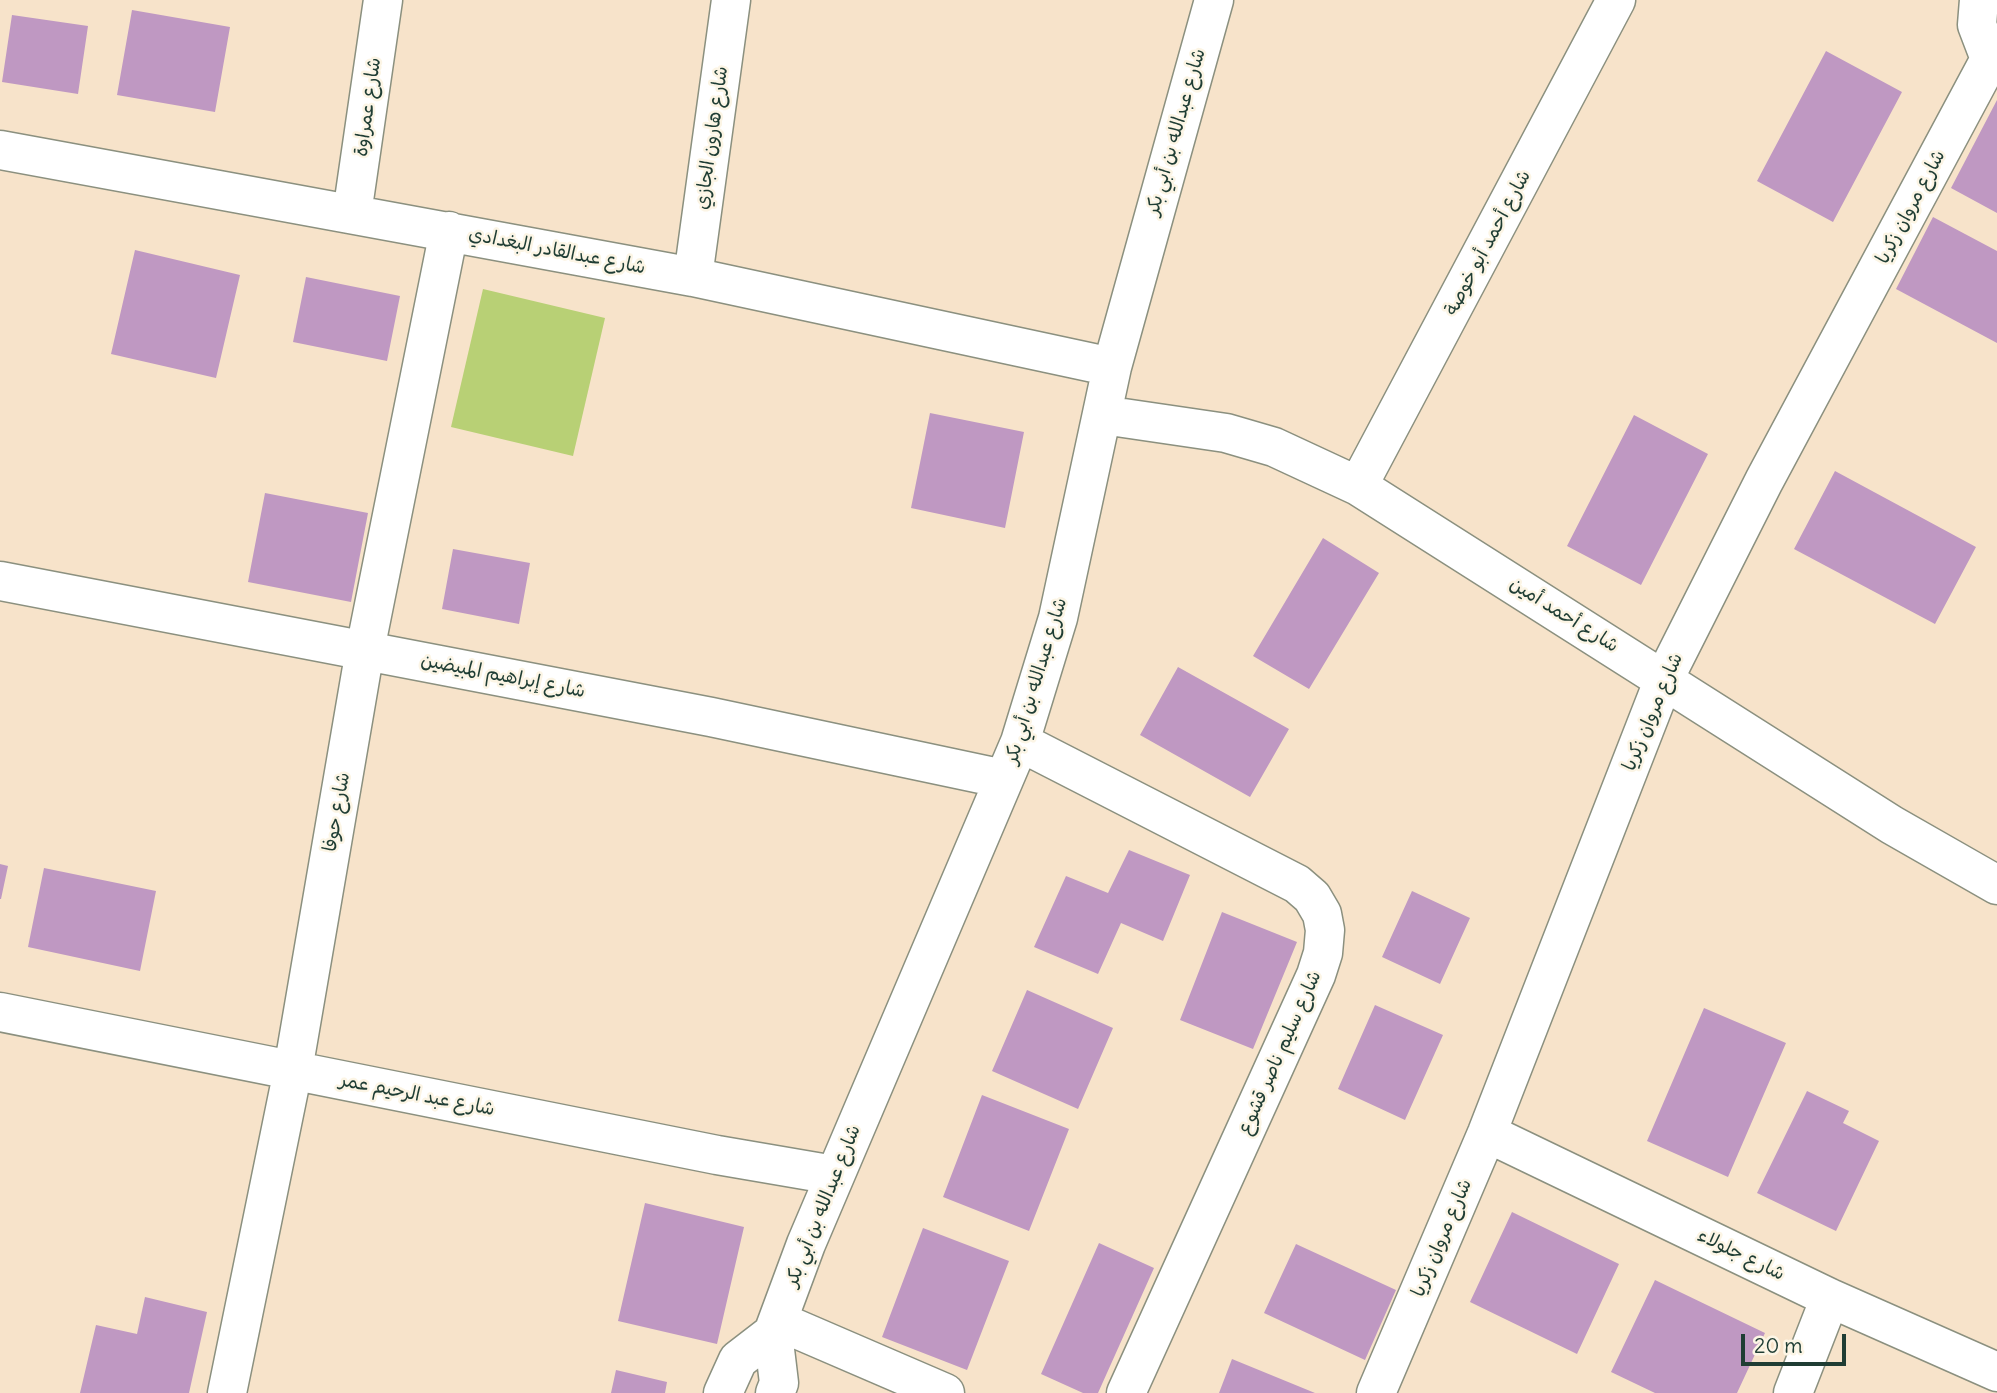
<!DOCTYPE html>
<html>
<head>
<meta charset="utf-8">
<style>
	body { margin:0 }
	#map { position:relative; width:1997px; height:1393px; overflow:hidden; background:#f7e3ca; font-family:Delius,sans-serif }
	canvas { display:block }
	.scale { position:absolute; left:1741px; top:1334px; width:105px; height:32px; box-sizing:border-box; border:4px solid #1f3d34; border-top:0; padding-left:9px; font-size:21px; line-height:24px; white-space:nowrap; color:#1f3d34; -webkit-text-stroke:5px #fcf5e5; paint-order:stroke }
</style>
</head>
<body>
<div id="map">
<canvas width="1997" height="1393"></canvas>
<div class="scale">20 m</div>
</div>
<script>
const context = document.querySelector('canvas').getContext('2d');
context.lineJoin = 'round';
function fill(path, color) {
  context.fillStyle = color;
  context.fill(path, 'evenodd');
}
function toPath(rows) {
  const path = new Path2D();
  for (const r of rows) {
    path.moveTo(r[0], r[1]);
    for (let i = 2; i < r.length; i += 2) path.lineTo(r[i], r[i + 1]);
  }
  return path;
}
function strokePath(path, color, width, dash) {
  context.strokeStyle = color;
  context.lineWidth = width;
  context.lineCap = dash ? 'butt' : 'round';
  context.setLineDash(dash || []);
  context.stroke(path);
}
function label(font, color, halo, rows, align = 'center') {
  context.font = font + ' Delius,"Playpen Sans Arabic",sans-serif';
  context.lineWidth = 5;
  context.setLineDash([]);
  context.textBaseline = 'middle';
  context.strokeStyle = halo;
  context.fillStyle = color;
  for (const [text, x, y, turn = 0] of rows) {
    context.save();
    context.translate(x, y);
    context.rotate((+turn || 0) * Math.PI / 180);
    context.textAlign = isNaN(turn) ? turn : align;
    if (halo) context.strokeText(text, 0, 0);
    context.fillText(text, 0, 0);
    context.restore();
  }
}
fill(toPath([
	[483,289,605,318,573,456,451,427]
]), '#b8d075');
fill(toPath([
	[132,10,230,27,215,112,117,95],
	[12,15,88,26,78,94,2,82],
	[1826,51,1902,92,1833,222,1757,181],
	[1997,100,1997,213,1951,188],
	[1933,217,1997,251,1997,343,1896,289],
	[135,250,240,275,216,378,111,354],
	[306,277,400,296,387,361,293,342],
	[930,413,1024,432,1005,528,911,508],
	[1634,415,1708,454,1641,585,1567,546],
	[1835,471,1976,547,1935,624,1794,549],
	[265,493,368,513,351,602,248,582],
	[1323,538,1379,573,1309,689,1253,656],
	[453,549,530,563,519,624,442,609],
	[1178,667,1289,729,1250,797,1140,735],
	[1129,850,1190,875,1163,941,1121,923,1098,974,1034,947,1066,876,1108,893],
	[0,864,8,866,1,899,0,899],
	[44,868,156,891,140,971,28,947],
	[1412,891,1470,918,1440,984,1382,957],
	[1222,912,1297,942,1253,1049,1180,1020],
	[1027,990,1113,1028,1078,1109,992,1071],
	[1375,1005,1443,1035,1405,1120,1338,1089],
	[1704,1008,1786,1043,1728,1177,1647,1141],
	[1807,1091,1849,1111,1843,1123,1879,1141,1836,1231,1757,1193],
	[982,1095,1069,1129,1029,1231,943,1197],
	[645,1203,744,1227,717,1344,618,1321],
	[1512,1212,1619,1264,1577,1354,1470,1302],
	[923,1228,1009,1261,967,1370,882,1337],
	[1099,1243,1154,1268,1098,1393,1083,1393,1041,1374],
	[1296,1244,1396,1290,1365,1360,1264,1313],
	[1655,1280,1765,1333,1737,1393,1655,1393,1611,1372],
	[145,1297,207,1312,189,1393,80,1393,96,1325,137,1334],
	[1232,1359,1315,1393,1219,1393],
	[616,1370,667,1382,665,1393,611,1393]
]), '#bf98c2');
const minor = toPath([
	[1979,0,1977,25,1990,59,1997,62],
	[0,150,693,277,1112,367],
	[352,214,383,0],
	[693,277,731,0],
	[1103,415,1226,433,1274,447,1358,486,1892,825,1997,885],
	[1358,486,1616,0],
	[0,581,711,717,1004,779],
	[1020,742,1297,884,1312,897,1322,914,1325,930,1323,953,1316,975,1126,1393],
	[0,1012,717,1155,834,1175],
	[1487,1133,1830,1298,1997,1372],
	[778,1321,945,1393],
	[227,1393,293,1070,365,650,449,231],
	[723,1393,738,1360,773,1333],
	[775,1393,779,1383,773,1333,806,1244,1020,742,1058,618,1112,367,1214,0],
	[1376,1393,1487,1133,1664,679,1764,481,1990,59],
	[1793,1393,1830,1298]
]);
strokePath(minor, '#8b907f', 41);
strokePath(minor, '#fff', 38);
label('19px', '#1f3d34', '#fcf5e5', [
	["شارع عمراوة",368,107,-82],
	["شارع عبدالله بن أبي بكر",1176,132,-74],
	["شارع هارون الجازي",712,138,-82],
	["شارع مروان زكريا",1911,207,-62],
	["شارع أحمد أبو خوصة",1488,243,-62],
	["شارع عبدالقادر البغدادي",557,251,11],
	["شارع أحمد أمين",1564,615,32],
	["شارع إبراهيم المبيضين",503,676,11],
	["شارع عبدالله بن أبي بكر",1036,681,-73],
	["شارع مروان زكريا",1653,712,-67],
	["شارع حوفا",337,812,-80],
	["شارع سليم ناصر قشوع",1280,1053,-66],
	["شارع عبد الرحيم عمر",417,1095,11],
	["شارع عبدالله بن أبي بكر",823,1206,-68],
	["شارع مروان زكريا",1442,1238,-67],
	["شارع جلولاء",1741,1255,26]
]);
</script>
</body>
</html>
